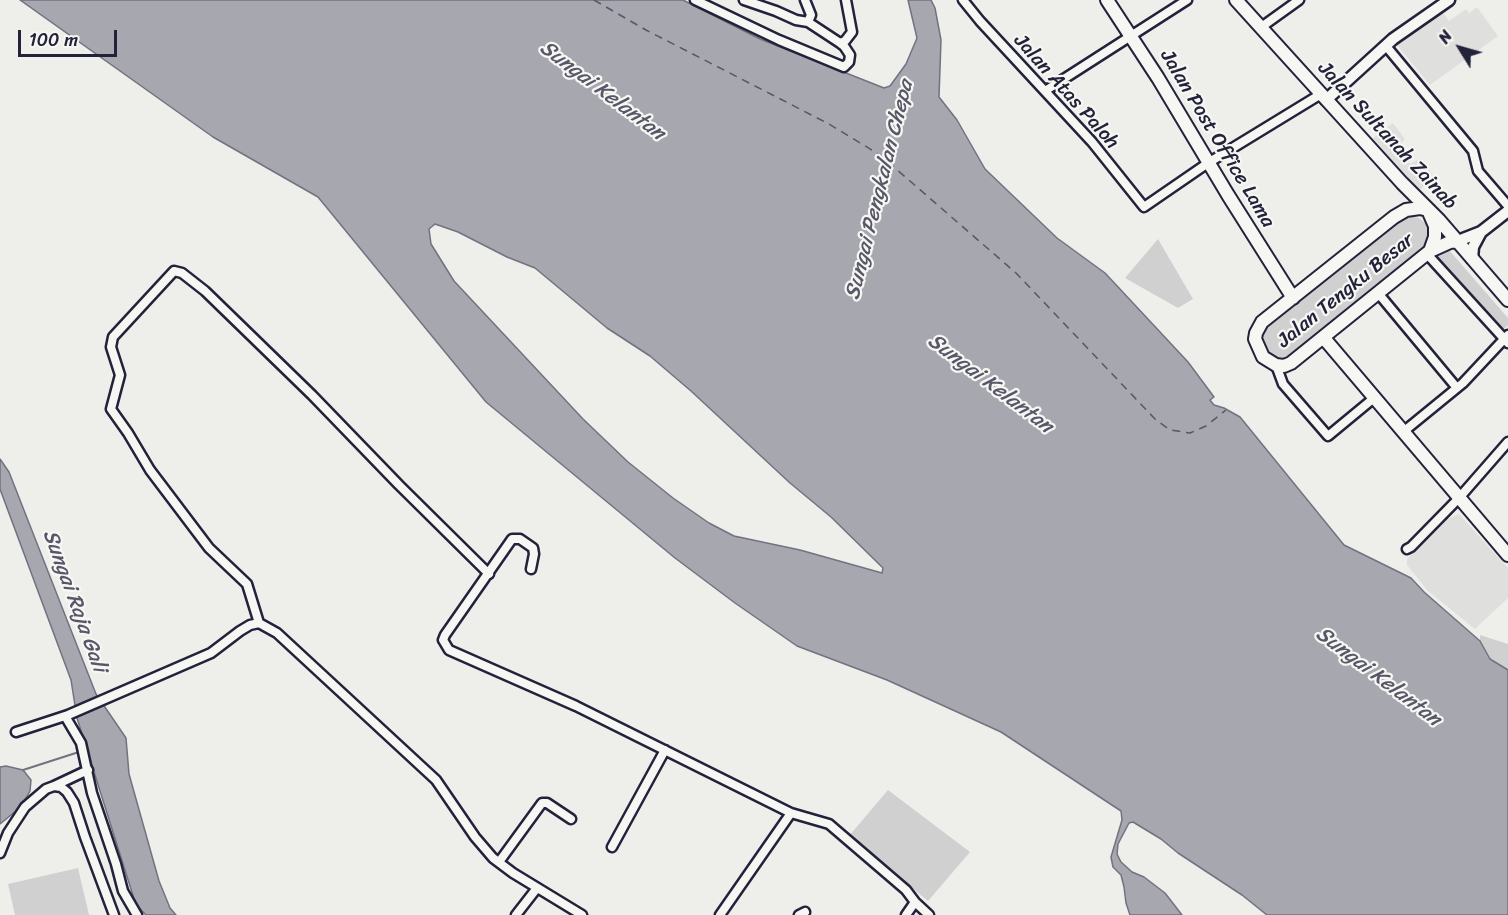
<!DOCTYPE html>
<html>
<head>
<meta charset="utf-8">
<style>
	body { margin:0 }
	#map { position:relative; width:1508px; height:915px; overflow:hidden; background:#eeeeeb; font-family:Sriracha,sans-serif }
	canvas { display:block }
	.north { position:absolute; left:1430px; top:18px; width:60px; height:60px; -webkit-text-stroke:4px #f6f6f2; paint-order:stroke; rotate:307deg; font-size:16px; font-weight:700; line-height:24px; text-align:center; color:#22223b }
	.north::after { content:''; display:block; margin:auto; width:21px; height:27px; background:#22223b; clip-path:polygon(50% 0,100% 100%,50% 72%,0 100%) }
	.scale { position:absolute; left:18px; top:30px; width:99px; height:27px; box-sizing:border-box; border:3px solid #22223b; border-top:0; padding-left:8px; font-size:18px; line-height:21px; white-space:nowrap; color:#22223b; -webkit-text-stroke:4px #f6f6f2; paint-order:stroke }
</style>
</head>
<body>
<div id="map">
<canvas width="1508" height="915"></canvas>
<div class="north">N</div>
<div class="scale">100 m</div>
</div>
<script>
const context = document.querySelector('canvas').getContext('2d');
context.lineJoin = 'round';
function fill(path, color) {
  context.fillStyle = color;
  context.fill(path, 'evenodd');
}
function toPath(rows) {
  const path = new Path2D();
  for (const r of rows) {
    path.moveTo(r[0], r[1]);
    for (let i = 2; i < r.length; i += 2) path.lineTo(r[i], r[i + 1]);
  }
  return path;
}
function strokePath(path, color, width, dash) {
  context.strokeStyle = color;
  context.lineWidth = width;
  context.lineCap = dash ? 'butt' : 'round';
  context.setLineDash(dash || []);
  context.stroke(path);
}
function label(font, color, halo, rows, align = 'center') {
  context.font = font + ' Sriracha,sans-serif';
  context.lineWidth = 4.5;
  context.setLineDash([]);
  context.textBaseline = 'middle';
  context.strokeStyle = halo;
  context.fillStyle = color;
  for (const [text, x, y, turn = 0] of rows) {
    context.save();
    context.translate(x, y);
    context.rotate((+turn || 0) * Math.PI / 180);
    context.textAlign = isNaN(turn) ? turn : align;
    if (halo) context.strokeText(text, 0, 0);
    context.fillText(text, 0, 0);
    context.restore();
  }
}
fill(toPath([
	[1477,7,1498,36,1430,85,1397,45,1443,13,1449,21,1466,9,1469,13],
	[1393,123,1405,139,1398,147,1410,164,1421,158,1435,178,1418,191,1373,138],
	[1459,514,1508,568,1508,598,1475,629,1428,591,1407,565,1407,559,1447,519]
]), '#dfdfde');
fill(toPath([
	[1407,216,1419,218,1428,225,1431,230,1430,241,1421,253,1290,355,1280,358,1271,354,1262,340,1261,336,1267,326,1398,220],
	[1158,239,1193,299,1178,308,1125,278],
	[1449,250,1508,318,1508,325,1505,328,1499,329,1435,256,1443,251],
	[1480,635,1508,644,1508,670,1490,659,1480,641],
	[888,790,970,852,928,901,849,836],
	[78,868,89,915,15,915,8,884]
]), '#d0d0d1');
const water = toPath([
	[20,0,683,0,760,39,884,88,890,86,906,64,917,38,908,0,931,0,935,8,941,40,939,97,957,120,985,169,1057,238,1105,273,1188,362,1214,397,1210,400,1214,405,1224,408,1240,417,1344,545,1411,578,1424,592,1480,641,1490,659,1508,670,1508,915,1267,915,1242,895,1178,853,1161,839,1133,822,1129,823,1118,844,1117,854,1121,862,1132,872,1144,877,1165,893,1182,915,1130,915,1126,903,1124,887,1121,875,1113,867,1111,857,1122,820,1121,811,1001,732,887,680,797,646,735,603,675,558,486,402,318,197,213,137,20,0],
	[435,224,458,232,507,257,535,268,607,328,650,356,691,391,790,483,831,517,883,568,882,573,800,550,734,536,709,523,673,498,628,462,583,419,454,281,431,244,429,229,435,224],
	[0,459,9,472,96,694,126,738,129,774,159,881,170,908,176,915,146,915,136,905,77,718,71,680,0,489,0,459],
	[6,766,23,770,31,780,30,791,21,807,0,824,0,767,6,766]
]);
fill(water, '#a7a7af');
strokePath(water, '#727281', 1.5);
strokePath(toPath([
	[23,770,82,751]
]), '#727281', 2);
strokePath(toPath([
	[594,0,646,30,829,124,880,155,1016,273,1155,419,1170,430,1190,433,1206,426,1226,410]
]), '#575769', 1.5, [8, 6]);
const minor = toPath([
	[695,0,779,40,844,67,849,62,850,55,844,46,840,43],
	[744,0,776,11,796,20,808,22,811,15,805,0],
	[963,0,980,21,1092,142,1144,207,1208,163,1321,94],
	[808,22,840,43,845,41,852,32,846,0],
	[1260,28,1299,0],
	[1386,46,1473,151,1478,171,1508,206],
	[1045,91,1187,0],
	[1427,254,1508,343],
	[1378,293,1457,388],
	[1276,365,1283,384,1328,436,1374,398],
	[1403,432,1463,383,1508,335],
	[1407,549,1411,547,1459,498,1508,442],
	[531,569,534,554,533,548,520,539,512,539,445,635,443,640,449,650,576,706,791,813,829,824,906,890,915,902,929,915],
	[259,623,247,584,209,548,150,470,128,433,111,409,120,375,111,347,113,337,174,271,182,273,205,291,312,395,399,485,489,574],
	[65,716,81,743,92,793,116,864,123,891,137,915],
	[16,732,68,715,211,653,240,631,250,625,259,623,277,633,436,780,475,837,493,858,513,873,582,915],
	[54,786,88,770],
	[612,847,665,750],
	[0,853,8,833,25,807,46,789,54,786,61,787,67,792,74,803,85,837,114,915],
	[499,862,542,803,547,803,571,819],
	[516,915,537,888],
	[720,915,791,813],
	[799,915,805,912],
	[906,915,915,902]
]);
const tertiary = toPath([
	[1326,100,1393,39,1449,0],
	[1458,241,1481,232,1508,211],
	[1472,259,1473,247,1481,232]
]);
const secondary = toPath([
	[1107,0,1158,78,1228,195,1293,298],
	[1236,0,1402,183,1439,220,1508,300],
	[1420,208,1428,210,1435,226,1435,237,1430,251,1291,363,1284,366,1276,365,1263,357,1255,339,1256,333,1262,322,1394,217,1406,210,1420,208],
	[1430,251,1450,242,1458,241],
	[1323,337,1508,555]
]);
strokePath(minor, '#22223b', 13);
strokePath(tertiary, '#22223b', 15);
strokePath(secondary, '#22223b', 16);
strokePath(minor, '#f6f6f2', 8);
strokePath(tertiary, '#f6f6f2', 10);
strokePath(secondary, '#f6f6f2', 12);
label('20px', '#22223b', '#f6f6f2', [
	["Jalan Atas Paloh",1066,92,48],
	["Jalan Sultanah Zainab",1387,136,47],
	["Jalan Post Office Lama",1217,139,59],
	["Jalan Tengku Besar",1346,291,-39]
]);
label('italic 21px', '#575769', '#f6f6f2', [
	["Sungai Kelantan",602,91,37],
	["Sungai Pengkalan Chepa",880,190,-76],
	["Sungai Kelantan",990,384,37],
	["Sungai Raja Gali",74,601,70],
	["Sungai Kelantan",1378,677,37]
]);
</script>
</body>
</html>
